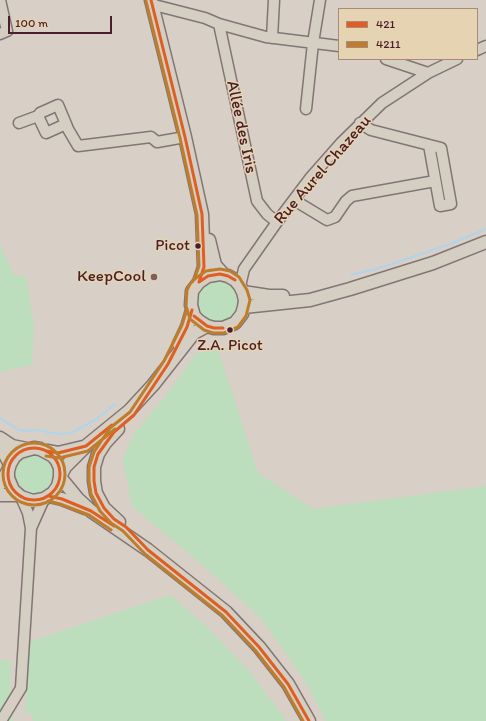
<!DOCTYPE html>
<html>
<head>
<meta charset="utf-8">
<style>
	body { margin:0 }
	#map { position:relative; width:486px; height:721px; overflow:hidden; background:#d8cfc6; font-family:Itim,sans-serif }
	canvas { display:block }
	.legend { position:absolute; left:338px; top:8px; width:140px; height:52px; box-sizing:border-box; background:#e6d3b1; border:1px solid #a88b7b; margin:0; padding:5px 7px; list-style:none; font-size:12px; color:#4a1f2b }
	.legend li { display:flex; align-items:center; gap:8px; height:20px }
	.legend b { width:20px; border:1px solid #a88b7b }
	.scale { position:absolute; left:8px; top:16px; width:104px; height:18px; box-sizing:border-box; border:2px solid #4a1f2b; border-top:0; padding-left:5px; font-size:12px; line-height:14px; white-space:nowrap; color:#4a1f2b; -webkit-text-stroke:3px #e6d3b1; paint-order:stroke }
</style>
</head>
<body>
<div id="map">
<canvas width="486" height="721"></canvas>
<ul class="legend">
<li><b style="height:5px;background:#e15e23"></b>421</li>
<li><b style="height:5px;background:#bf7d2c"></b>4211</li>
</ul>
<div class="scale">100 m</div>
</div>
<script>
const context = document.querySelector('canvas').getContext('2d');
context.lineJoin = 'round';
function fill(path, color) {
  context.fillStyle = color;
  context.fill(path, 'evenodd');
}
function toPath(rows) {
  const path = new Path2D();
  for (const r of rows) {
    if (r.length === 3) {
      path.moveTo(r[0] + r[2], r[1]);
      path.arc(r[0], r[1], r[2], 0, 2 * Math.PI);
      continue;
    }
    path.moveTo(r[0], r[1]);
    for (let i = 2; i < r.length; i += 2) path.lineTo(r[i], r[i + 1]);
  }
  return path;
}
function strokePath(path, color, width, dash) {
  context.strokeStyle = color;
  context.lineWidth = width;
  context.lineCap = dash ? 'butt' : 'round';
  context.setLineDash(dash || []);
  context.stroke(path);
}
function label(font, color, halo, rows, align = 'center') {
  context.font = font + ' Itim,sans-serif';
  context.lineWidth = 3;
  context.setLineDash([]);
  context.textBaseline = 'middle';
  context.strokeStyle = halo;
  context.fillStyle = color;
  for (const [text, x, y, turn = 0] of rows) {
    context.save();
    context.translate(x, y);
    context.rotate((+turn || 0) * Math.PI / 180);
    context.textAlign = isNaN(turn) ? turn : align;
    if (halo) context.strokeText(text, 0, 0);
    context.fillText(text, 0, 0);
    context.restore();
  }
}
fill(toPath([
	[0,245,14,275,26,277,34,325,32,365,0,372],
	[218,302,20],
	[218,350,258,473,313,509,486,486,486,721,326,721,304,679,260,617,205,567,132,506,123,459,134,434,169,392,196,353],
	[30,453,44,455,54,465,56,480,48,492,30,497,29,492,23,488,17,489,13,480,14,466,18,460],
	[170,595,211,631,249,671,287,721,34,721,31,713,25,713,29,642],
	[0,660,11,660,10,694,13,707,13,721,0,721]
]), '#bcdebd');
strokePath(toPath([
	[351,275,383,267,450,244,486,229],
	[0,418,17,429,25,431,37,430,58,434,71,433,95,420,115,404]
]), '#afd5ed', 2);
const minor = toPath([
	[153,7,158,6,205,18,219,24,266,37,339,46],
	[219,24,257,201,267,214,277,222],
	[0,34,7,31,0,0],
	[272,38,274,0],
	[477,50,486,46],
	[386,59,428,73],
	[306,109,313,43,320,0],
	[19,123,38,116],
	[360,123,371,130,441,148,451,204,440,206,429,145],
	[66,124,46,133,38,116,40,113,58,105,66,124,68,129,78,146,151,137,157,142,185,137],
	[294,200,327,220,335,217,346,201,352,196,435,181],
	[240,286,244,269,277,222,311,177,341,143,382,103,428,73,457,59],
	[31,528,44,499],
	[1,721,21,688,31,528,28,513,21,497]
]);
const major = toPath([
	[151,0,185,137,202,214,204,267,199,282,192,291,191,305,194,316,199,321,207,326,214,328,223,328,235,323,242,314,244,307,245,300,243,292,240,286,235,280,228,276,220,274,208,276,199,282],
	[209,240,215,265,224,275],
	[243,292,269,296,283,296],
	[244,307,310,300,350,289,433,263,486,242],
	[179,344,187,327,192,310],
	[118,429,105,443,98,454,94,467,94,481,96,493,104,508,119,522],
	[0,438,12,446,27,449],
	[0,446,10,464],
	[47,451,58,453,83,447],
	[61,475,65,467,86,446,129,411,153,385,194,333,207,326],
	[60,477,78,499,91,511,148,550,226,612,259,647,288,684,309,721],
	[0,484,8,471,10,464,14,457,20,452,34,448,40,449,53,456,57,461,60,468,60,477,58,486,53,493,44,499,33,501,21,497,13,490,8,478,8,471],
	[0,495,18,495],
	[49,496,62,499,85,508]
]);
strokePath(minor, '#827674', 13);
strokePath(major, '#827674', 15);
strokePath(minor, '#d5cec3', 10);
strokePath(major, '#d5cec3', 12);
strokePath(toPath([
	[151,0,185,137,202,214,204,267,199,282],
	[199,282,208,276,220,274,228,276,235,280],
	[192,310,187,327,168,364,134,415,114,432,98,454,94,467,94,481,96,493,104,508,114,519,126,527,148,550,226,612,259,647,288,684,309,721],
	[194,316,207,326,214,328,223,328],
	[34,474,26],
	[47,451,58,453,86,446,112,425],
	[49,496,62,499,91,511,114,526]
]), '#e15e23', 3);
strokePath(toPath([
	[146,1,180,138,197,215,199,266,194,280],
	[196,278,190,284,187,290,186,306,190,319,204,330,213,333,224,333,238,327,246,316,250,300,247,290,239,277,230,271,220,269,206,271,196,278],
	[187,309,182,325,164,361,130,412,110,428,94,452,89,467,89,481,91,494,100,511,111,523,123,531,145,554,223,616,255,650,284,687,303,721],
	[34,474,31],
	[46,456,59,458,88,451,115,429],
	[48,501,60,504,89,515,111,530]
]), '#bf7d2c', 3);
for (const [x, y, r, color] of [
	[198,246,3.5,"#4a1f2b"],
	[154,277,4,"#7c5d61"],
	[230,330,3.5,"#4a1f2b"]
]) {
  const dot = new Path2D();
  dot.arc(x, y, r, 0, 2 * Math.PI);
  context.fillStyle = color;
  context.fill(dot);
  strokePath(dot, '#e6d3b1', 1.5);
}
label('16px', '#4a1f2b', '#e6d3b1', [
	["Picot",190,246],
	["Z.A. Picot",230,346,"center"]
], 'right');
label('17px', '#4a1f2b', '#e6d3b1', [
	["Allée des Iris",241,127,78],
	["Rue Aurel Chazeau",323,170,-49]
]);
label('17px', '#4a1f2b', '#e6d3b1', [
	["KeepCool",146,277]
], 'right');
</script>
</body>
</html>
